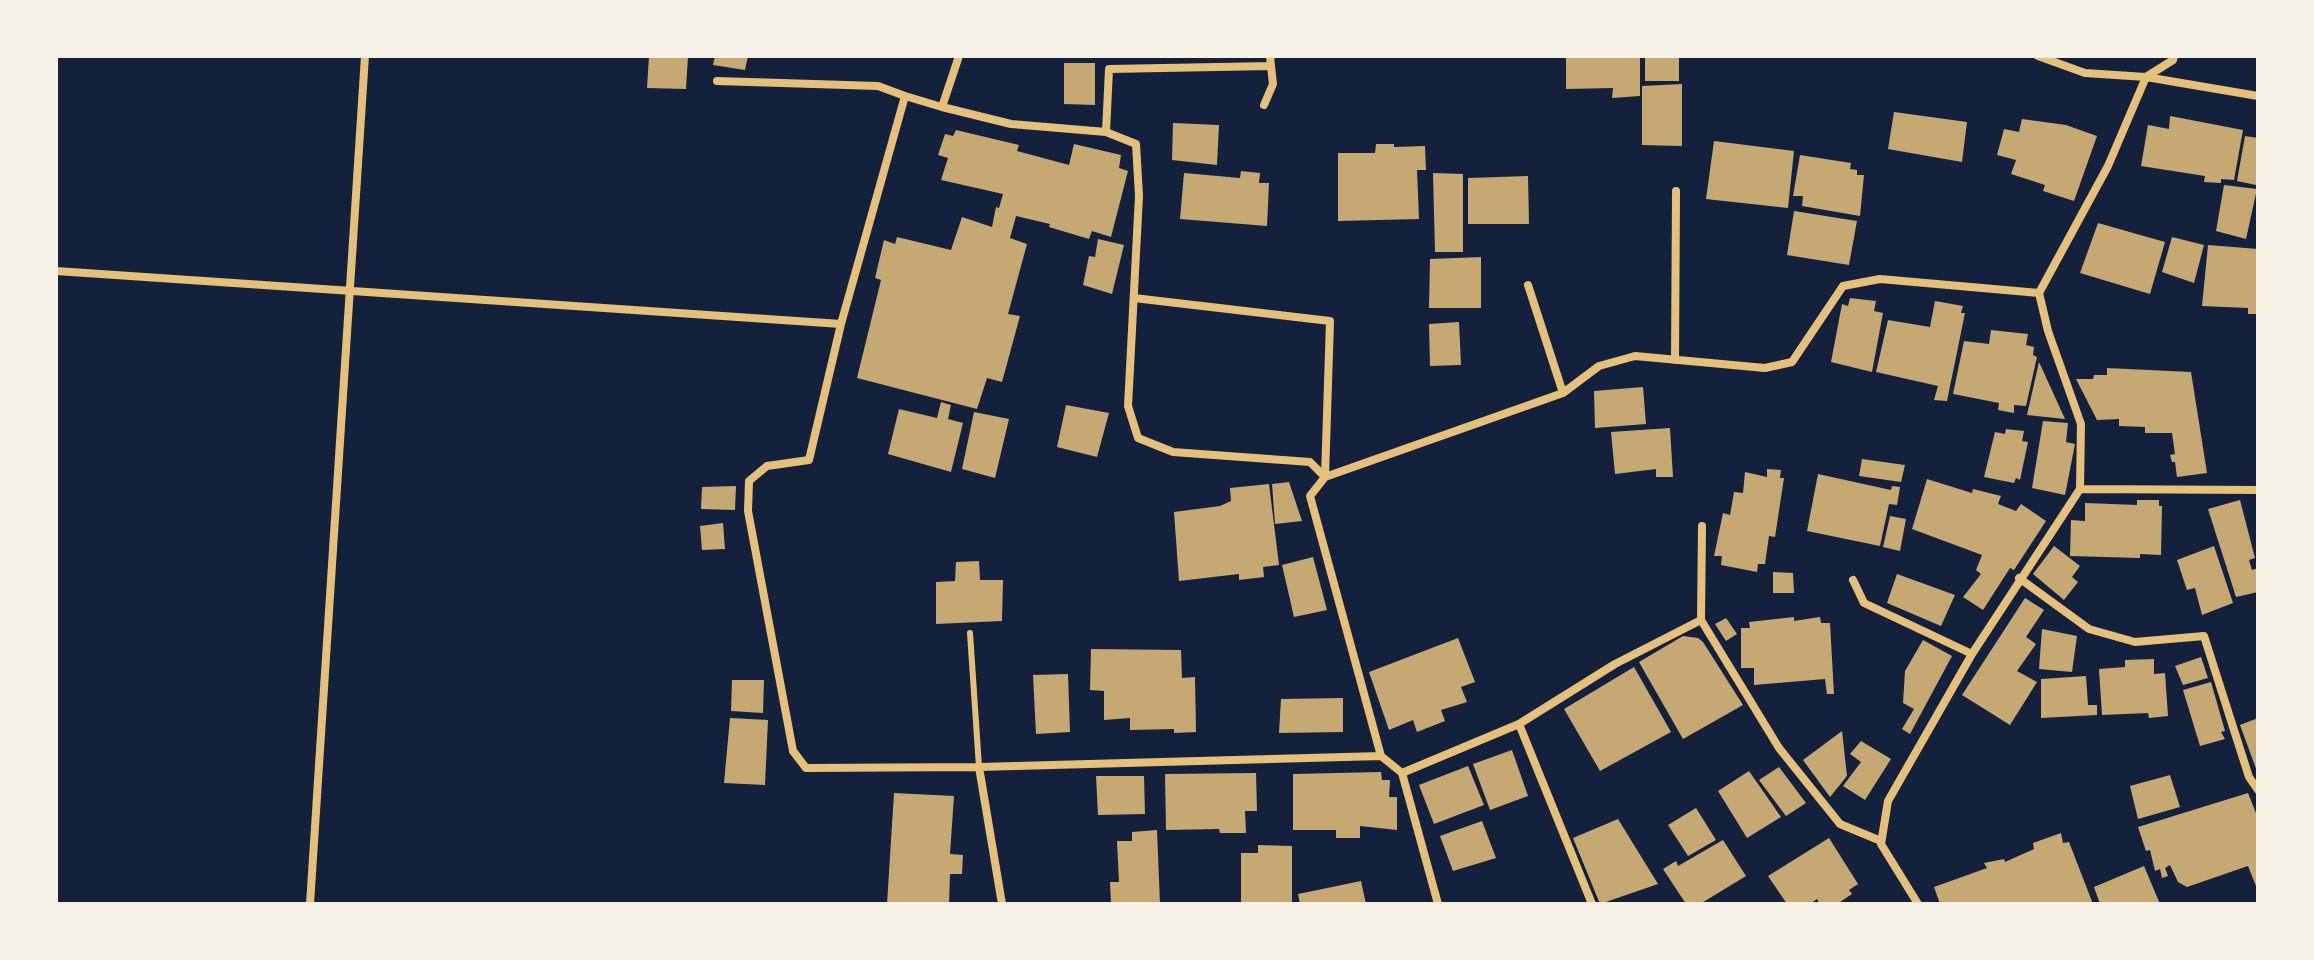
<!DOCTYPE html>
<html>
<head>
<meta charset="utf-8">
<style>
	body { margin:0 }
	#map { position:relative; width:2314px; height:960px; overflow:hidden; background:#14213d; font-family:"PT Sans",sans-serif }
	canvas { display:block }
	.frame { position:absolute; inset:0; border:58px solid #f6f1e7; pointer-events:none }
</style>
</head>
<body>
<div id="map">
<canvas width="2314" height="960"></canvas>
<div class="frame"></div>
</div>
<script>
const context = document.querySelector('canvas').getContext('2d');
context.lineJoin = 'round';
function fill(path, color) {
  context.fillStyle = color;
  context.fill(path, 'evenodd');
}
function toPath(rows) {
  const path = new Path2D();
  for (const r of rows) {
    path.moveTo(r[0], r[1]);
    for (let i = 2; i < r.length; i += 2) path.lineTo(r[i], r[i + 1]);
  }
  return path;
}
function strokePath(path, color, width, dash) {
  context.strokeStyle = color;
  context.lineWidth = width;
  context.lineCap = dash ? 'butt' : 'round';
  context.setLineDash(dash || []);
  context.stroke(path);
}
fill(toPath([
	[649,56,688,56,686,89,647,88],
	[715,56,748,56,745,70,713,65],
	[1566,56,1640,56,1640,96,1612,98,1613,88,1566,89],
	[1645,56,1679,56,1679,81,1645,81],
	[1064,63,1095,63,1095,105,1064,104],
	[1682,84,1682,146,1642,145,1642,86],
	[1894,112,1967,122,1962,162,1888,149],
	[2170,116,2243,130,2234,180,2221,179,2221,183,2204,182,2205,176,2141,166,2148,125,2169,129],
	[2022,119,2066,125,2097,136,2074,201,2043,191,2045,185,2011,174,2016,160,1997,155,2004,129,2019,132],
	[1173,123,1219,125,1217,165,1172,160],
	[956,130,1019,145,1017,151,1069,165,1074,144,1121,155,1119,168,1128,171,1111,237,1092,231,1089,239,1049,227,1050,224,1016,216,1010,238,1027,244,1008,314,1020,316,1002,382,987,378,977,409,857,378,881,280,875,278,884,240,895,244,897,237,951,250,962,217,992,227,996,207,999,208,1003,194,941,180,948,158,938,155,945,134,953,136],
	[2245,136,2258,138,2256,185,2237,181],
	[1714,141,1794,151,1788,208,1706,199],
	[1376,144,1394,144,1394,147,1425,146,1426,170,1417,170,1419,219,1338,221,1338,153,1375,153],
	[1800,155,1851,163,1850,169,1857,170,1857,175,1864,175,1860,216,1802,206,1803,196,1793,196],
	[1241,171,1260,173,1259,183,1269,183,1267,226,1180,219,1184,173,1240,178],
	[1433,173,1463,174,1463,252,1435,252],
	[1528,176,1529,224,1468,224,1468,178],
	[2224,185,2257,189,2246,239,2216,231],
	[1794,211,1857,221,1849,265,1787,255],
	[2098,223,2165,242,2150,294,2080,273],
	[2172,237,2204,245,2194,283,2162,272],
	[1098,239,1124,245,1112,294,1083,285,1089,256,1095,257],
	[2208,245,2258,249,2258,314,2248,314,2248,308,2202,306],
	[1481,257,1481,308,1429,308,1430,259],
	[1850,298,1876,301,1874,311,1883,313,1872,372,1831,362,1842,304,1848,306],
	[1935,301,1963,306,1961,313,1965,313,1947,401,1934,400,1938,386,1876,372,1888,320,1930,327],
	[1459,322,1461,365,1430,366,1429,324],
	[1991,330,2028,334,2026,345,2034,347,2033,355,2037,357,2026,406,2014,405,2014,413,1998,410,1999,403,1953,394,1964,341,1989,344],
	[2039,362,2065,419,2027,415],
	[2107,368,2191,372,2207,473,2177,477,2175,462,2172,462,2170,455,2175,454,2172,433,2145,433,2145,427,2119,426,2119,419,2097,420,2076,379,2093,379,2094,375,2107,375],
	[1643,387,1646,424,1595,428,1594,391],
	[941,402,951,405,948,419,963,423,951,472,888,454,899,409,937,418],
	[1066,405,1109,413,1097,457,1057,447],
	[974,412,1009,419,995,478,962,469],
	[2043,421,2068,423,2066,442,2075,444,2065,495,2032,488],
	[1670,428,1673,477,1656,477,1656,469,1615,474,1611,432],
	[2006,429,2024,431,2022,441,2028,442,2020,480,2016,478,2014,483,1984,477,1995,432,2005,434],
	[1862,459,1905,465,1901,482,1859,476],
	[1767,469,1781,470,1780,478,1784,478,1775,537,1769,536,1765,564,1758,564,1757,572,1721,565,1722,556,1714,556,1723,513,1730,515,1734,492,1743,493,1745,472,1767,477],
	[1818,474,1891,490,1892,486,1900,487,1897,505,1889,504,1880,546,1807,531],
	[1927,479,1972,493,1973,489,2001,496,1998,504,2016,511,2021,504,2046,521,2014,570,2010,568,1983,610,1963,597,1981,574,1976,570,1982,555,1912,529],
	[1289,482,1302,521,1275,524,1272,484],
	[1269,484,1279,565,1263,567,1264,577,1239,580,1239,574,1179,581,1174,512,1220,506,1231,501,1230,488],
	[736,486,735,510,701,509,702,487],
	[2137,500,2159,500,2159,506,2162,506,2161,555,2140,554,2140,558,2070,556,2071,520,2085,521,2085,503,2137,505],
	[2240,500,2255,558,2249,560,2252,570,2258,568,2258,592,2236,597,2208,509],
	[1890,516,1906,519,1900,551,1883,547],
	[723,523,725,549,702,550,700,526],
	[2054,546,2080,566,2072,577,2078,582,2064,600,2033,574],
	[2214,546,2233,603,2202,615,2195,588,2187,590,2177,560],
	[1313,557,1327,610,1294,617,1282,565],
	[979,561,980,580,1003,580,1002,621,936,624,936,582,955,581,956,562],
	[1773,572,1793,573,1794,593,1773,593],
	[1897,574,1955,595,1941,626,1887,603],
	[2025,598,2044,610,2026,637,2036,644,2017,671,2037,682,2010,725,1962,695],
	[1794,617,1794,621,1820,617,1821,623,1830,623,1834,694,1827,694,1825,679,1754,685,1754,668,1741,668,1741,628,1750,628,1749,622],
	[1726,618,1737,634,1726,641,1715,624],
	[2042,629,2077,636,2072,672,2039,669],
	[1683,636,1698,638,1703,642,1743,705,1683,739,1639,662],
	[1458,638,1475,682,1461,687,1467,702,1441,710,1445,721,1417,732,1413,720,1389,730,1369,672],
	[1923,640,1952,656,1910,734,1902,729,1914,709,1903,703,1905,671],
	[1091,649,1181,650,1182,678,1195,677,1196,732,1174,733,1174,729,1130,730,1130,718,1104,720,1104,691,1090,690],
	[2201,657,2208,678,2183,685,2175,666],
	[2154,659,2154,674,2165,673,2168,716,2149,718,2148,713,2102,715,2099,669,2125,667,2125,660],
	[1634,667,1671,732,1600,771,1564,709],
	[1068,674,1070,732,1036,734,1033,675],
	[2086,676,2088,705,2097,705,2097,715,2041,718,2041,679],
	[732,680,764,680,763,713,731,711],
	[2211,682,2225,731,2221,732,2225,739,2200,746,2183,690],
	[1343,698,1343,732,1279,733,1281,699],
	[730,718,768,720,765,785,724,783],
	[2258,718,2258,774,2240,725],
	[1842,731,1847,776,1830,797,1803,760],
	[1861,741,1891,759,1865,800,1843,786,1861,762,1850,754],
	[1512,750,1528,796,1490,810,1473,764],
	[1468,766,1484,805,1434,824,1419,785],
	[1779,767,1806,803,1786,816,1759,780],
	[1749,771,1781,817,1747,838,1718,791],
	[1381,772,1382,780,1390,780,1389,797,1397,797,1397,830,1360,826,1360,838,1336,838,1336,830,1293,830,1293,774],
	[1256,773,1257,811,1245,811,1246,833,1220,833,1219,829,1166,830,1165,774],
	[2170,775,2180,807,2138,819,2130,786],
	[1096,776,1144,776,1145,814,1098,815],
	[894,793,954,796,950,854,963,855,962,874,950,874,949,904,887,904],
	[2248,793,2258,818,2258,891,2248,866,2187,887,2178,882,2170,865,2165,868,2168,876,2162,878,2160,869,2155,871,2150,850,2146,851,2138,827],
	[1696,808,1716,840,1688,856,1668,825],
	[1618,819,1658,884,1600,904,1573,838],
	[1482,821,1496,858,1453,871,1440,836],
	[1157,830,1160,904,1111,904,1110,882,1119,882,1117,841,1132,841,1132,832],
	[2061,833,2063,843,2069,842,2093,904,1940,904,1934,887,1987,868,1984,863,2004,859,2005,862,2034,849,2033,843],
	[1829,838,1858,884,1849,890,1852,894,1837,904,1820,904,1817,899,1810,904,1787,904,1768,876],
	[1723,840,1746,876,1700,904,1686,904,1663,869,1676,861,1678,866],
	[1258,845,1292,846,1292,904,1241,904,1241,853,1258,853],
	[2144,866,2160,904,2100,904,2094,887],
	[1361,881,1366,904,1300,904,1298,894]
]), '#c6a872');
strokePath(toPath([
	[970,633,979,767]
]), '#e5c07b', 6);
strokePath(toPath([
	[959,56,942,107,1011,124,1106,132,1136,144,1139,196,1128,406,1138,438,1173,452,1310,462,1325,477,1310,496,1381,756,1402,773,1438,904],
	[2038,56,2085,73,2146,77,2258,96],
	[717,81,878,86,905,96],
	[1264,105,1273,84,1271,66],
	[942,107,905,96,841,324,809,460,767,466,749,481,748,511,793,751,806,768,979,767,1381,756],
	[1106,132,1109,69,1271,66,1270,56],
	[56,271,841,324],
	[1528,285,1563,393],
	[1134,298,1330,321,1325,477,1563,393,1599,366,1635,356,1765,368,1792,362,1843,286,1880,279,2039,293],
	[1675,360,1676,191],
	[2080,489,2258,490],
	[2019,578,2089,629,2135,642,2204,636,2249,777,2258,790],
	[1853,580,1864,603,1972,654],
	[1701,620,1779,748,1840,824,1881,841],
	[1519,724,1592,904],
	[979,767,1002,904],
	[1402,773,1519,724,1615,664,1701,620,1702,526],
	[310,904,365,56],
	[1918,904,1881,844,1888,801,1972,654,2080,489,2081,424,2048,331,2039,293,2108,166,2146,77,2173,60,2174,56]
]), '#e5c07b', 8);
</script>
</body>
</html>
